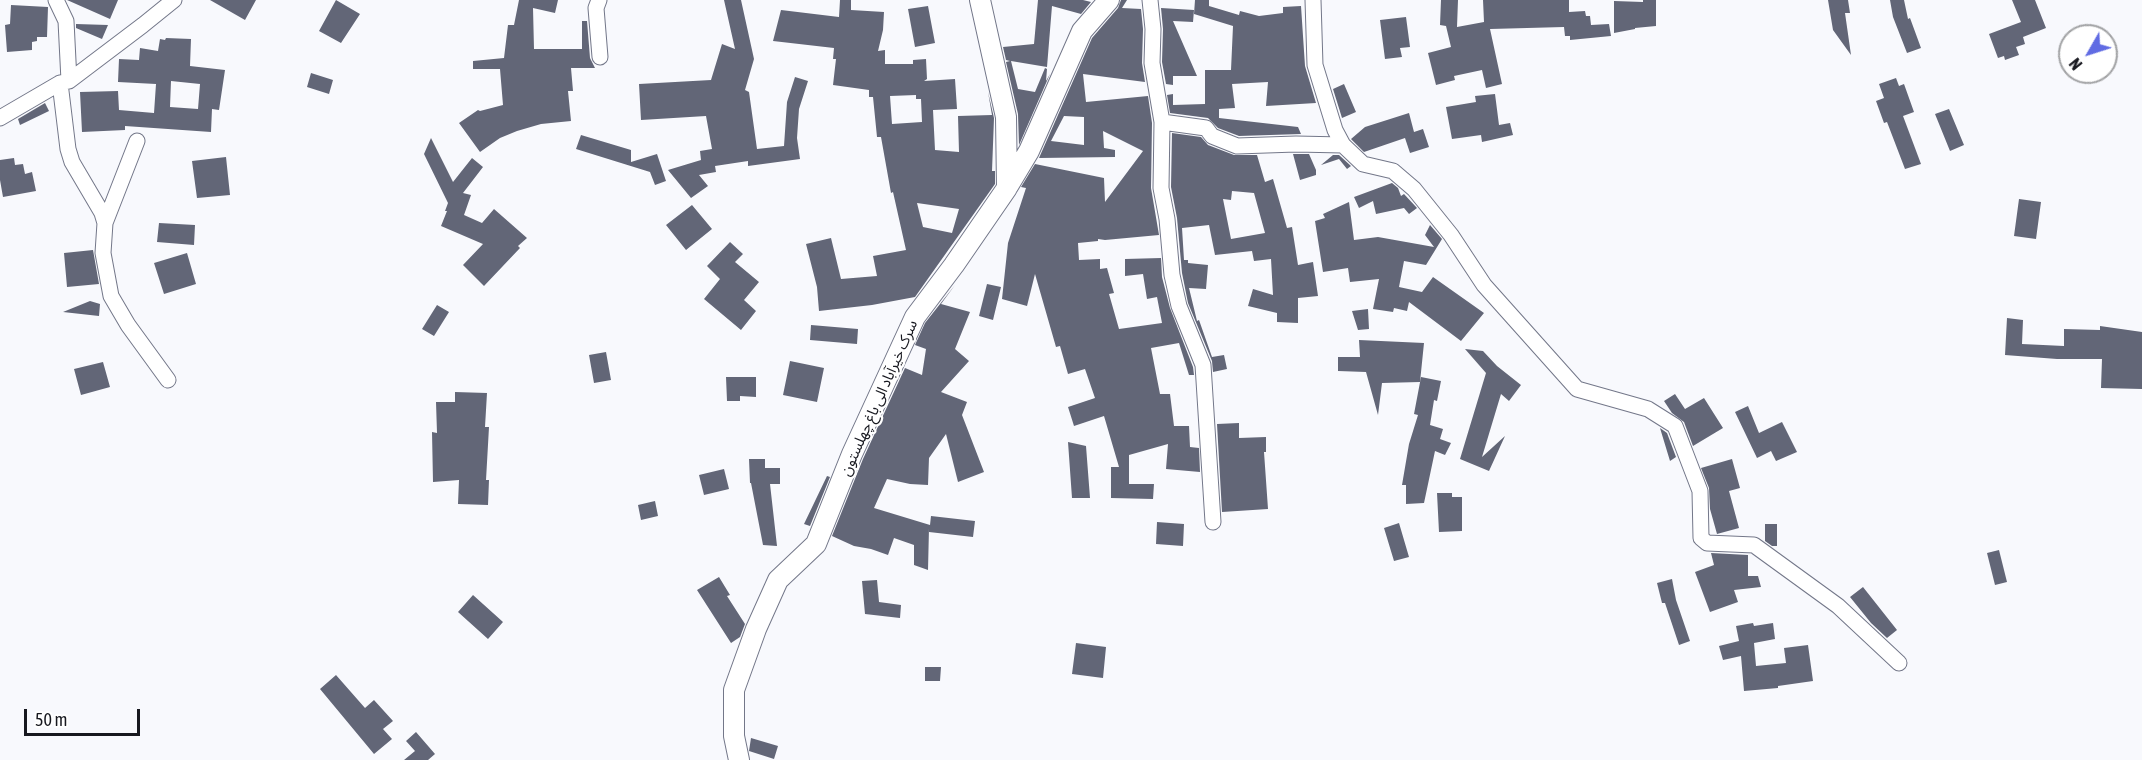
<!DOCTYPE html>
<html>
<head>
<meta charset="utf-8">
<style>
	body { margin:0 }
	#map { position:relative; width:2142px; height:760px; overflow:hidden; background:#f8f9fd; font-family:"Asap Condensed",sans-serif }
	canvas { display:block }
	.north { position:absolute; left:2058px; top:24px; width:60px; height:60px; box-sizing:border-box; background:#fff; border:2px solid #a2a3a5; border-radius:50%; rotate:231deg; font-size:16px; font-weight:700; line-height:24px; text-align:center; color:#17181f }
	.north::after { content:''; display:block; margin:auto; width:21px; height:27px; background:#606be3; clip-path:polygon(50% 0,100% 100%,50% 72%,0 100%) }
	.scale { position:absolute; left:24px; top:709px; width:116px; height:27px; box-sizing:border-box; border:3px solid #17181f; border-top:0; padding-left:8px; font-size:18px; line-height:21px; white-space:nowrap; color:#17181f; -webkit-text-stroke:4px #fff; paint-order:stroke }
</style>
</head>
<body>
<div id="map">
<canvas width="2142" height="760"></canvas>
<div class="north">N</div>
<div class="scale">50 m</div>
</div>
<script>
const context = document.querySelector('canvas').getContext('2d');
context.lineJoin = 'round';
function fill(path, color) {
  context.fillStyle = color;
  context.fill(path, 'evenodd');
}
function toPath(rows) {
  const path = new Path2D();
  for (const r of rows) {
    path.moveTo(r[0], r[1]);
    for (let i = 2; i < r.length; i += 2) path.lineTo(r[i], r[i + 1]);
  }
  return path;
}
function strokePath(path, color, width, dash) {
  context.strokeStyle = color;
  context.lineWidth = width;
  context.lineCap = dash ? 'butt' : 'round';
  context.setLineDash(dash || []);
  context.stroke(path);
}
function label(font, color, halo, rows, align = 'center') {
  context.font = font + ' "Asap Condensed","Noto Sans Arabic",sans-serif';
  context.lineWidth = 4.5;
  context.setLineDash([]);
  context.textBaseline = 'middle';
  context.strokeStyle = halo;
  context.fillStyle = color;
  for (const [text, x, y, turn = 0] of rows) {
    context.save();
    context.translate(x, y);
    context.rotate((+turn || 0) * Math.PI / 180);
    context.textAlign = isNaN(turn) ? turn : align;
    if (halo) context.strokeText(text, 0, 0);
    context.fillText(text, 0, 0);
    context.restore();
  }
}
fill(toPath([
	[67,0,118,0,110,19],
	[210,0,256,0,245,20],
	[336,0,360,14,341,43,319,31],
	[519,0,558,0,555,13,533,8,534,49,582,49,582,21,587,21,590,58,595,68,571,68,573,91,568,91,571,121,541,124,517,131,500,138,480,152,459,123,478,110,480,111,503,105,500,69,473,69,473,61,504,58,508,25,514,25],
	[724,0,741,0,754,59,745,90,749,92,757,149,784,146,787,102,795,77,808,81,799,109,797,138,800,159,748,166,748,161,715,166,716,172,699,175,708,186,691,198,668,170,701,160,700,151,712,149,706,116,641,120,639,84,711,80,722,44,735,49],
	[840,0,851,0,851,10,884,12,883,30,878,51,885,50,885,64,913,64,913,60,926,59,927,79,924,81,955,79,957,109,933,110,935,150,959,152,958,116,992,115,988,92,994,118,992,171,995,171,995,184,915,297,872,305,819,311,817,287,806,244,831,238,841,279,877,276,873,256,906,250,893,192,891,193,881,137,877,137,873,97,869,97,869,90,833,85,836,59,833,59,834,48,773,41,781,10,839,17],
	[916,95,916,99,921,99,922,122,892,124,890,96],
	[917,203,959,209,952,233,923,227],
	[1038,0,1083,0,1091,2,1081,14,1052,6,1047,67,1011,61,1018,89,1035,92,1045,68,1047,69,1046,81,1050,74,1019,145,1018,114,1006,62,1010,61,1006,60,1003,47,1034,44],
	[1121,0,1127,0,1122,8,1141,9,1143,29,1142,63,1145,82,1083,74,1086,102,1148,96,1152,123,1151,188,1159,235,1105,240,1098,239,1098,241,1078,243,1079,260,1100,259,1100,269,1107,268,1114,293,1109,294,1119,329,1162,323,1157,297,1147,299,1143,274,1125,276,1125,259,1161,258,1162,277,1170,308,1193,367,1194,375,1189,375,1179,343,1151,348,1160,394,1170,394,1174,426,1189,426,1190,447,1199,448,1200,472,1166,469,1168,444,1129,455,1129,484,1154,484,1153,499,1111,498,1111,467,1119,467,1104,416,1074,426,1068,407,1095,398,1085,369,1068,374,1060,346,1056,347,1035,274,1027,306,1002,299,1008,243,1026,188,1021,187,1035,164,1104,178,1105,202,1143,151,1103,131,1104,148,1115,150,1115,157,1039,158,1092,38,1118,8],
	[1064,116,1084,117,1084,145,1051,141],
	[1195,0,1209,0,1209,6,1239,15,1240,11,1259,16,1283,13,1283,7,1301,6,1305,66,1316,103,1266,106,1268,82,1232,84,1235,108,1219,109,1219,118,1298,127,1301,134,1239,136,1218,128,1208,118,1170,113,1167,95,1173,94,1173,105,1205,104,1205,70,1231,70,1233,26,1194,14],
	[1441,0,1458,0,1457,27,1484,22,1483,0,1569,0,1569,12,1585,11,1586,16,1590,16,1591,25,1609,24,1611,36,1570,40,1570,36,1565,36,1564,27,1490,29,1502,84,1486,88,1482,70,1454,76,1455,80,1436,85,1428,53,1451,47,1446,26,1440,25],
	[1643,0,1656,0,1656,26,1635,28,1635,29,1614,33,1614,1,1643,2],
	[1828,0,1848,0,1850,13,1845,13,1851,55,1833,30],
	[1890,0,1904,0,1908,19,1910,18,1921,48,1907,53,1893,17],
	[2012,0,2035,0,2046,28,2023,37,2025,44,2016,47,2019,55,2005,60,2004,56,1998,58,1989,34,2021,22],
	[11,5,48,7,47,37,37,37,37,41,32,42,32,50,7,52,5,25,10,24],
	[928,6,935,43,915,47,908,9],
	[1161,8,1194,10,1193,22,1173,21,1197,76,1173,76,1173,85,1166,84,1162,62,1163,29],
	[1406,17,1410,47,1400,48,1402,57,1385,59,1380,20],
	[76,24,108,25,102,39,76,28],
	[166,38,191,39,190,66,225,70,219,110,212,109,211,132,125,126,125,130,82,132,80,92,118,91,119,110,154,113,156,84,118,82,119,59,139,60,140,48,158,51,160,39,165,40],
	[171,81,200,84,198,109,170,107],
	[311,73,333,80,329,94,307,87],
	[1896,78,1899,86,1904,84,1914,112,1903,116,1921,164,1905,169,1887,122,1884,123,1876,101,1884,98,1879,84],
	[1344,84,1356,112,1342,118,1333,89],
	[1495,94,1499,125,1510,123,1513,135,1482,142,1481,135,1452,139,1446,107,1476,102,1475,96],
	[45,103,49,111,20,125,18,119],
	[1949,109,1964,145,1950,151,1935,114],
	[1409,113,1414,132,1423,129,1429,147,1410,153,1405,138,1364,152,1351,139,1365,127],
	[1172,133,1201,137,1208,145,1234,155,1257,155,1265,182,1273,179,1287,228,1292,227,1298,265,1313,262,1318,296,1298,298,1298,323,1277,322,1277,313,1248,306,1253,289,1273,295,1271,259,1254,261,1252,251,1215,255,1209,225,1182,228,1184,260,1188,260,1188,263,1208,265,1206,289,1189,288,1197,321,1199,320,1212,357,1224,355,1227,369,1213,372,1212,361,1188,303,1182,273,1177,218,1171,187],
	[1232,191,1254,193,1265,233,1231,239,1223,199,1231,200],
	[581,135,631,150,631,162,657,154,666,181,655,185,650,172,576,149],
	[431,138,453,182,472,158,483,167,463,193,471,195,464,215,482,223,494,209,527,238,518,246,520,248,484,286,463,265,483,244,441,226,447,211,445,211,448,203,424,154],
	[1293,154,1309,154,1316,170,1316,175,1300,180],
	[1333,155,1339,155,1351,166,1347,169,1339,159,1321,165],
	[226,157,230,195,197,198,192,161],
	[14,158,15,165,23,164,25,174,32,172,36,191,3,197,0,180,0,160],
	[1392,183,1398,188,1401,196,1404,194,1417,208,1409,214,1404,208,1376,214,1373,201,1359,208,1354,197],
	[2019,199,2041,202,2036,239,2014,236],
	[1349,202,1354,240,1378,237,1434,247,1425,235,1430,225,1442,239,1426,265,1404,261,1399,287,1422,292,1433,277,1484,313,1461,341,1409,302,1407,311,1394,308,1393,312,1373,309,1379,279,1350,282,1348,268,1323,272,1315,221,1325,218,1323,214],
	[692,205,712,229,686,250,666,225],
	[159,223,195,225,194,245,157,242],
	[730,242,743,254,735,262,759,282,744,300,756,311,741,330,704,299,720,279,707,266],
	[93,250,99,284,67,287,64,253],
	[187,253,196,284,164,294,154,263],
	[987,284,1001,287,993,320,979,316],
	[955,285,941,304,970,312,955,349,969,361,941,392,967,402,962,415,984,472,958,482,946,434,929,458,928,485,910,484,887,479,874,508,930,525,931,516,975,521,973,537,929,532,929,528,928,570,914,565,914,545,894,538,888,555,871,549,854,546,832,536,863,459,905,368,922,375,926,349,915,345,925,323],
	[90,301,100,304,99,316,63,312],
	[437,305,449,312,434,336,422,329],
	[1368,309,1369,329,1358,330,1352,311],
	[2007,318,2023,320,2022,344,2064,346,2064,329,2100,330,2100,326,2142,332,2142,389,2101,388,2102,359,2057,359,2005,355],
	[811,325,858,329,857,344,810,340],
	[1359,340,1424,343,1420,382,1382,383,1378,415,1366,372,1338,371,1338,357,1360,357],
	[1465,349,1483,351,1497,366,1521,385,1509,401,1501,394,1482,457,1505,436,1489,471,1460,459,1486,373],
	[606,352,611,380,594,383,589,355],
	[790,361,824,368,817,402,783,395],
	[103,362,110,387,81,395,74,369],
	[726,377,756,377,756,397,740,396,740,401,727,401],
	[1421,377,1441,381,1437,401,1434,400,1430,425,1443,429,1440,439,1451,443,1445,455,1435,451,1424,503,1406,504,1406,485,1402,485,1409,444,1418,415,1414,414],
	[455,392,487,393,485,427,489,427,486,480,489,480,488,505,458,504,459,480,433,482,432,432,437,433,436,402,455,402],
	[1675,394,1685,409,1704,398,1723,428,1693,446,1684,422,1672,413,1664,401],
	[1748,406,1759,433,1782,422,1797,452,1776,461,1771,451,1757,458,1735,412],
	[1239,423,1239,438,1266,437,1266,452,1264,452,1268,509,1222,512,1217,424],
	[1660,428,1667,433,1676,457,1670,461],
	[1068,442,1086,446,1090,498,1072,498],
	[749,459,765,459,765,468,780,468,780,484,770,484,777,546,763,545,751,483,750,483],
	[1732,459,1740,488,1729,491,1739,528,1717,534,1710,509,1709,488,1701,468],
	[724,469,729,489,704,495,699,475],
	[827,476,830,477,810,526,804,524],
	[1437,493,1452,493,1452,497,1462,497,1462,531,1439,532],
	[655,501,658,516,641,520,638,505],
	[1157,522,1184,524,1183,546,1156,544],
	[1399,523,1409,557,1394,561,1384,528],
	[1765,524,1777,524,1777,546,1772,546,1765,541],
	[1999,550,2007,582,1995,585,1987,553],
	[1711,553,1748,555,1748,576,1758,576,1761,587,1734,590,1738,602,1710,612,1695,572,1714,565],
	[719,577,730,595,727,596,745,624,740,637,731,643,697,590],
	[1672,579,1676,600,1690,641,1679,645,1665,603,1662,603,1657,583],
	[877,580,879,602,901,605,900,618,865,614,862,581],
	[1863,587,1897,630,1887,638,1871,623,1850,597],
	[473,595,503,622,488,639,458,612],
	[1753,623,1754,626,1773,623,1775,639,1754,643,1756,666,1786,663,1784,648,1808,645,1813,681,1778,686,1778,688,1744,691,1741,656,1723,660,1719,646,1739,641,1736,626],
	[1076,643,1106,647,1103,678,1072,674],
	[925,667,941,667,940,681,925,681],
	[336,675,365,708,374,700,393,721,383,729,392,739,374,754,320,689],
	[416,732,435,754,428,760,404,760,415,751,406,741],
	[751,738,778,746,774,759,749,751]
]), '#626677');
const minor = toPath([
	[56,0,66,21,69,81],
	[599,0,596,8,600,57],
	[1150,0,1153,29,1152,63,1162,122,1161,188,1167,219,1172,275,1179,306,1203,365,1213,522],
	[1313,0,1315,65,1335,130,1343,145,1363,164,1393,171,1414,189,1451,235,1484,285,1577,389,1648,409,1675,426,1700,491,1701,538,1707,543,1754,545,1838,606,1899,663],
	[60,83,68,149,72,162,102,213,105,223,103,253,111,296,128,325,168,380],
	[0,118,60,83,69,81,143,25,174,0],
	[1162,122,1206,128,1212,136,1237,146,1296,144,1343,145],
	[105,223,137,141]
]);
const tertiary = toPath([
	[1008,186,1029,151,1082,31,1109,0],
	[739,760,734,736,734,690,756,629,778,580,816,544,852,454,915,317,954,265,1007,188,1006,117,980,0]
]);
strokePath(minor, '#737789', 17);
strokePath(tertiary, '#737789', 22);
strokePath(minor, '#fff', 15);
strokePath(tertiary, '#fff', 20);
label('15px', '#17181f', '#fff', [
	["سرک خیرآباد الی باغ چهلستون",879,398,-66]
]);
</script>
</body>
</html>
